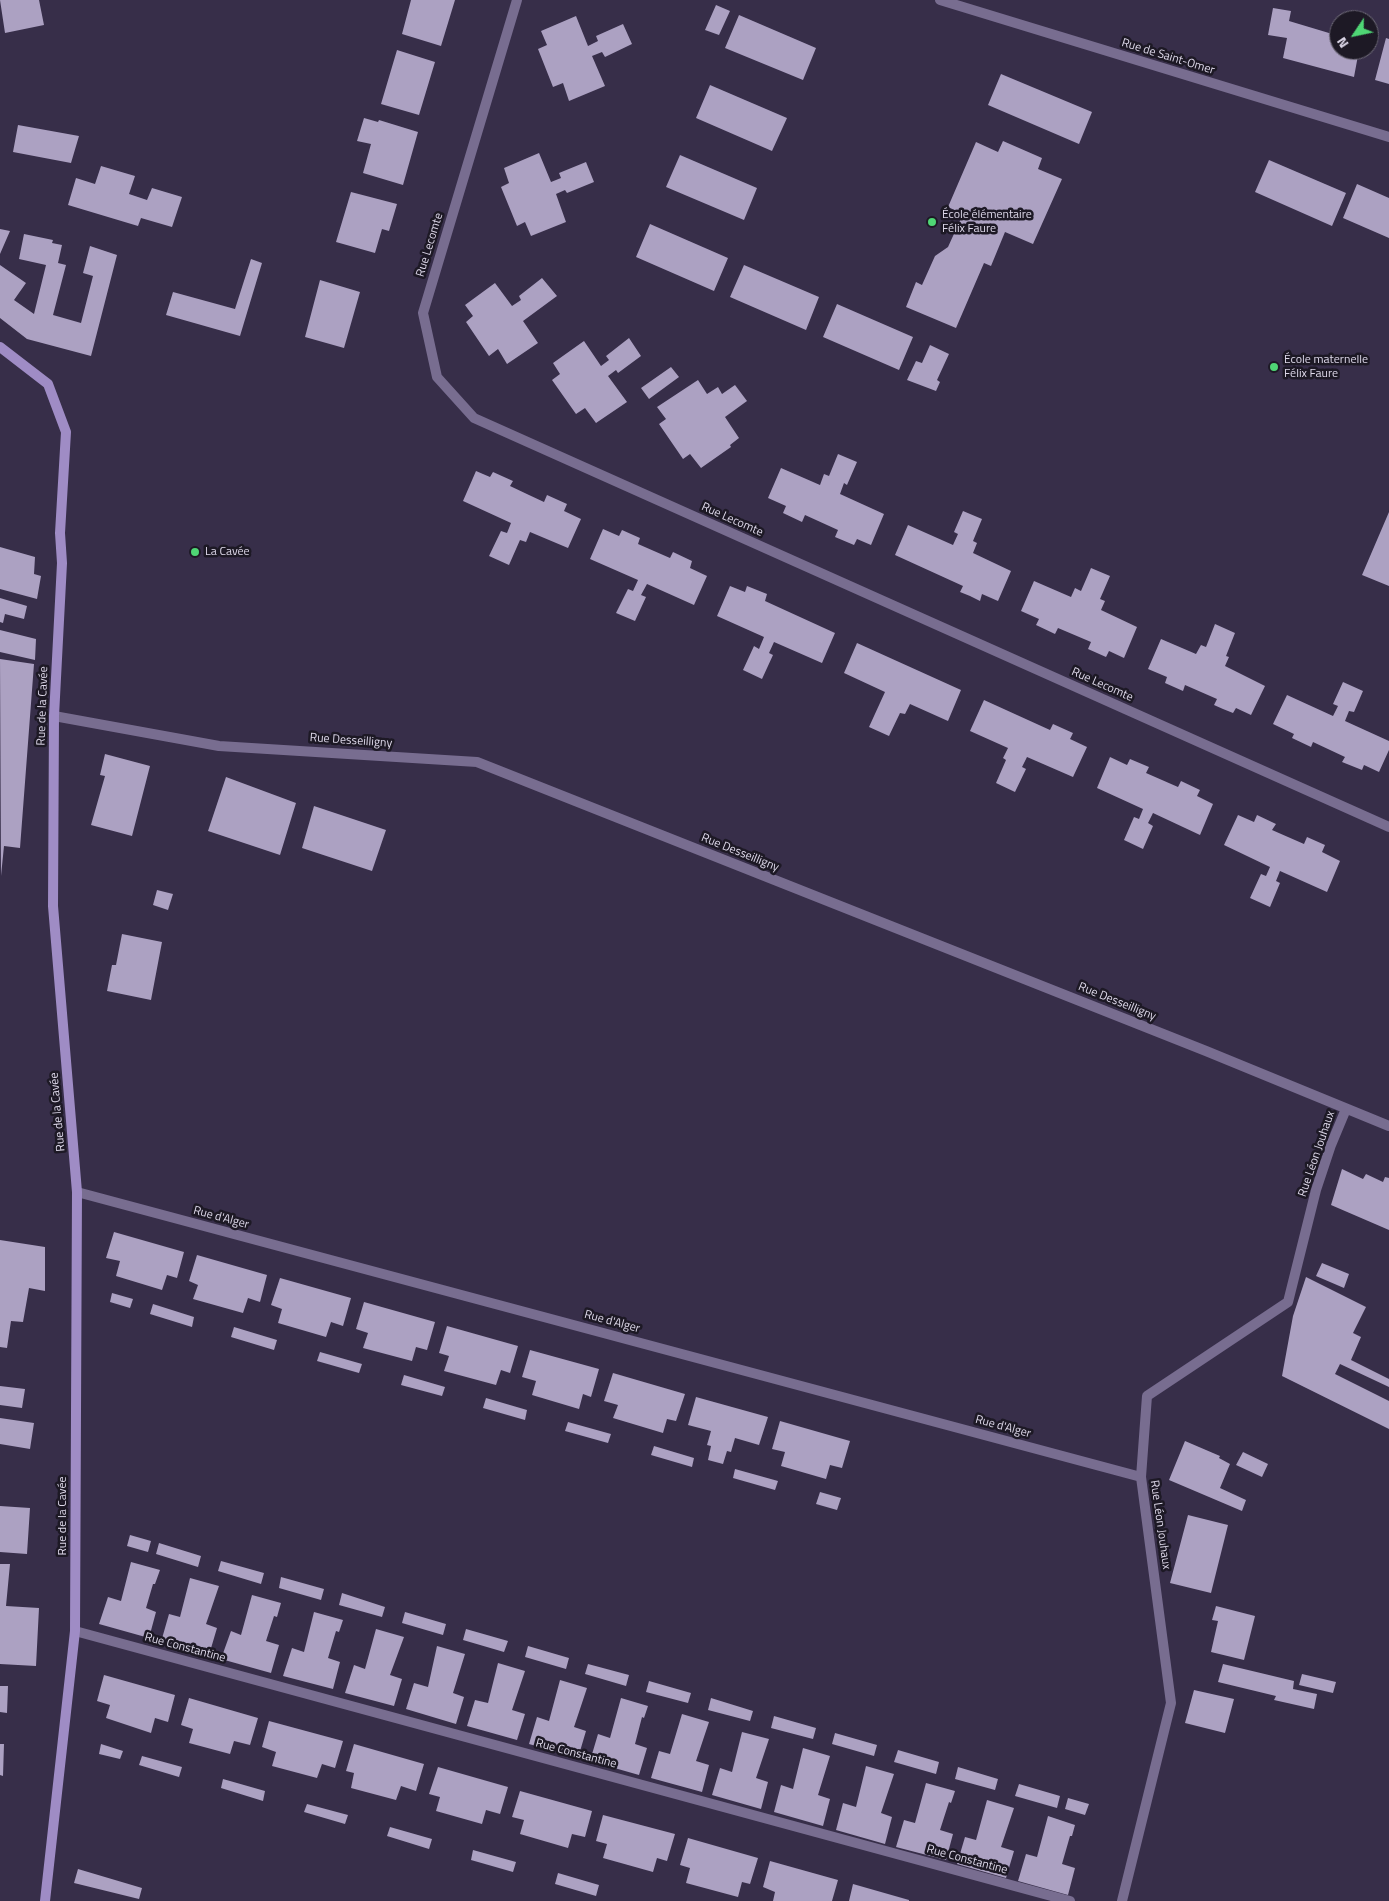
<!DOCTYPE html>
<html>
<head>
<meta charset="utf-8">
<style>
	body { margin:0 }
	#map { position:relative; width:1389px; height:1901px; overflow:hidden; background:#372e49; font-family:"Titillium Web",sans-serif }
	canvas { display:block }
	.north { position:absolute; left:1329px; top:10px; width:50px; height:50px; box-sizing:border-box; background:#1d1925; border:1px solid #6a6674; border-radius:50%; rotate:236deg; font-size:14px; font-weight:700; line-height:20px; text-align:center; color:#ded9ea }
	.north::after { content:''; display:block; margin:auto; width:18px; height:22px; background:#4fd675; clip-path:polygon(50% 0,100% 100%,50% 72%,0 100%) }
</style>
</head>
<body>
<div id="map">
<canvas width="1389" height="1901"></canvas>
<div class="north">N</div>
</div>
<script>
const context = document.querySelector('canvas').getContext('2d');
context.lineJoin = 'round';
function fill(path, color) {
  context.fillStyle = color;
  context.fill(path, 'evenodd');
}
function toPath(rows) {
  const path = new Path2D();
  for (const r of rows) {
    path.moveTo(r[0], r[1]);
    for (let i = 2; i < r.length; i += 2) path.lineTo(r[i], r[i + 1]);
  }
  return path;
}
function strokePath(path, color, width, dash) {
  context.strokeStyle = color;
  context.lineWidth = width;
  context.lineCap = dash ? 'butt' : 'round';
  context.setLineDash(dash || []);
  context.stroke(path);
}
function label(font, color, halo, rows, align = 'center') {
  context.font = font + ' "Titillium Web",sans-serif';
  context.lineWidth = 5;
  context.setLineDash([]);
  context.textBaseline = 'middle';
  context.strokeStyle = halo;
  context.fillStyle = color;
  for (const [text, x, y, turn = 0] of rows) {
    context.save();
    context.translate(x, y);
    context.rotate((+turn || 0) * Math.PI / 180);
    context.textAlign = isNaN(turn) ? turn : align;
    if (halo) context.strokeText(text, 0, 0);
    context.fillText(text, 0, 0);
    context.restore();
  }
}
fill(toPath([
	[0,0,39,0,44,25,5,33],
	[411,0,455,0,441,46,402,34],
	[716,5,730,11,719,35,705,30],
	[1273,8,1291,11,1289,21,1339,36,1339,50,1359,50,1354,77,1283,58,1287,38,1268,35],
	[739,15,816,48,803,80,725,48],
	[576,16,588,46,598,41,596,36,623,24,632,44,605,57,602,52,592,56,605,86,569,101,563,83,553,87,538,49,547,45,541,31],
	[1386,38,1389,39,1389,84,1375,80],
	[397,50,435,62,419,115,381,104],
	[1001,74,1092,112,1079,144,988,105],
	[710,85,787,118,772,151,696,118],
	[364,118,378,122,379,120,418,132,403,185,363,173,371,144,357,141],
	[18,125,79,136,71,163,13,152],
	[1003,141,1042,158,1038,169,1062,179,1033,244,1005,232,991,266,984,263,956,328,906,307,916,282,922,285,935,256,948,247,963,214,948,207,976,142,998,152],
	[539,153,551,182,561,178,559,173,586,162,594,182,567,193,565,190,556,194,566,222,531,236,525,222,517,226,501,187,509,183,504,168],
	[680,155,757,188,744,220,666,187],
	[1269,160,1346,193,1332,226,1255,192],
	[101,166,135,176,129,194,147,200,152,188,182,197,172,227,141,218,138,226,68,205,76,178,95,184],
	[1357,184,1389,198,1389,238,1343,218],
	[351,192,397,204,389,231,382,229,375,253,336,242],
	[650,224,728,258,714,291,636,257],
	[0,229,10,231,0,254],
	[24,234,53,240,52,243,62,245,58,263,66,265,53,315,81,323,93,276,83,273,90,246,117,255,91,356,27,339,0,318,0,265,26,283,14,300,34,314,46,265,19,259],
	[251,259,262,263,240,336,166,315,173,292,235,309],
	[744,265,819,297,806,330,730,297],
	[542,278,557,296,523,321,538,343,507,364,498,349,489,356,466,322,473,316,465,305,495,283,512,306,521,300,519,296],
	[320,280,360,292,344,348,305,337],
	[837,304,913,337,899,370,823,337],
	[629,338,641,356,618,373,616,370,608,376,627,402,596,423,585,408,576,414,552,380,560,374,553,363,584,341,601,366,609,360,606,356],
	[930,345,949,354,937,380,940,382,936,391,907,380,916,361,922,363],
	[671,367,679,377,649,399,641,388],
	[698,380,707,394,718,387,722,394,735,385,747,401,725,417,739,438,730,445,731,447,701,468,690,454,683,459,659,424,666,419,657,407],
	[838,454,857,462,847,485,844,483,840,494,884,514,871,545,857,539,854,545,835,537,838,530,805,515,802,522,783,513,786,506,768,498,781,468,820,485,824,474,829,476],
	[476,471,490,477,493,472,513,481,510,486,529,495,544,502,547,495,567,504,564,511,581,519,568,548,530,532,526,542,520,540,509,565,489,556,501,531,507,533,511,523,463,501],
	[963,511,982,519,973,541,977,543,973,553,1011,571,998,601,982,594,980,601,970,596,960,592,963,586,895,555,908,525,953,545,958,534,954,532],
	[1389,512,1389,586,1362,575],
	[603,529,619,536,622,530,640,538,638,544,670,558,673,552,692,561,690,568,707,576,694,605,647,584,641,595,646,597,635,621,616,613,628,589,633,591,638,580,590,559],
	[0,547,35,557,34,574,41,576,37,599,0,589],
	[1091,568,1110,576,1100,599,1105,601,1101,610,1137,627,1124,658,1109,651,1106,657,1088,649,1091,642,1058,628,1055,634,1036,625,1039,619,1021,611,1034,581,1071,597,1075,588,1081,591],
	[730,586,745,592,747,586,767,594,765,601,835,633,822,663,774,642,769,653,773,655,762,679,743,670,754,646,759,649,764,637,717,616],
	[0,598,27,606,24,619,5,614,3,623,0,622],
	[1215,624,1235,633,1226,656,1229,657,1225,666,1265,686,1251,715,1236,708,1233,713,1223,709,1214,705,1217,699,1185,685,1183,691,1165,683,1167,677,1148,669,1161,639,1196,654,1201,645,1206,647],
	[0,630,36,639,35,660,0,652],
	[857,643,961,690,948,721,910,704,905,714,900,713,889,736,869,727,885,692,844,673],
	[0,659,34,664,20,848,4,846,1,876],
	[1343,682,1363,691,1354,712,1349,711,1345,721,1389,741,1389,750,1379,772,1364,765,1362,770,1342,762,1345,757,1313,742,1311,747,1292,738,1294,734,1273,724,1287,695,1333,716,1338,706,1333,704],
	[984,700,1050,730,1053,724,1073,733,1070,739,1087,747,1073,777,1027,757,1022,767,1026,769,1015,792,996,783,1006,760,1003,758,1008,748,970,731],
	[105,754,150,766,132,836,91,825,105,776,100,775],
	[1110,757,1127,765,1130,759,1149,767,1146,773,1178,787,1181,781,1200,790,1197,796,1213,804,1200,835,1153,813,1148,823,1153,826,1143,849,1124,840,1134,817,1139,819,1143,809,1097,788],
	[226,777,296,803,280,855,208,831],
	[314,806,386,830,372,871,302,848],
	[1238,815,1254,822,1257,815,1276,824,1272,830,1304,844,1307,837,1325,845,1322,852,1340,861,1327,892,1280,871,1276,881,1280,883,1270,907,1250,898,1261,874,1266,876,1270,867,1224,845],
	[157,890,173,894,168,910,153,905],
	[122,934,162,942,151,1000,107,991,112,965,116,965],
	[1342,1169,1363,1179,1366,1174,1383,1182,1385,1177,1389,1178,1389,1230,1331,1205],
	[114,1232,184,1252,177,1278,167,1275,162,1290,116,1276,120,1261,106,1258],
	[0,1240,45,1247,45,1291,29,1288,23,1322,11,1321,7,1348,0,1347],
	[197,1255,267,1275,260,1302,248,1298,243,1313,193,1299,198,1285,189,1281],
	[1322,1263,1349,1274,1344,1288,1316,1276],
	[1306,1277,1366,1307,1353,1333,1361,1337,1351,1360,1389,1379,1389,1387,1340,1364,1335,1374,1389,1401,1389,1429,1282,1376,1293,1316],
	[280,1278,351,1298,343,1326,331,1322,326,1337,278,1323,282,1309,271,1305],
	[112,1293,133,1299,130,1308,110,1302],
	[364,1302,435,1322,427,1350,416,1347,412,1361,363,1348,368,1333,356,1329],
	[153,1304,194,1317,192,1327,150,1314],
	[447,1326,518,1346,510,1373,501,1370,496,1385,444,1371,449,1356,439,1353],
	[234,1327,277,1340,274,1350,231,1337],
	[530,1350,599,1369,591,1397,583,1394,579,1409,532,1395,536,1381,522,1377],
	[320,1352,362,1364,359,1373,317,1361],
	[613,1373,685,1394,676,1421,667,1419,663,1433,613,1418,618,1405,604,1401],
	[404,1375,445,1387,442,1396,401,1385],
	[0,1386,25,1389,22,1408,0,1405],
	[696,1397,768,1417,759,1445,735,1438,731,1452,727,1451,723,1464,708,1460,711,1446,707,1445,711,1431,688,1425],
	[486,1398,527,1410,525,1420,483,1408],
	[0,1418,34,1423,30,1449,0,1444],
	[780,1421,850,1441,842,1468,830,1465,826,1479,781,1466,785,1452,772,1449],
	[568,1422,611,1434,608,1443,565,1431],
	[1185,1441,1220,1456,1219,1458,1230,1464,1220,1488,1246,1500,1242,1511,1169,1480],
	[654,1446,694,1458,692,1467,651,1455],
	[1243,1452,1268,1464,1262,1477,1236,1465],
	[735,1469,778,1481,775,1490,733,1478],
	[820,1492,841,1498,837,1510,816,1504],
	[0,1506,30,1508,27,1554,0,1552],
	[1188,1515,1228,1525,1211,1593,1170,1583],
	[130,1535,151,1541,148,1552,127,1546],
	[159,1543,201,1556,198,1567,156,1554],
	[221,1561,264,1573,261,1584,218,1571],
	[131,1562,160,1570,155,1584,153,1584,146,1608,156,1612,149,1638,99,1624,108,1597,121,1601],
	[0,1564,10,1564,6,1606,39,1608,36,1666,0,1664],
	[281,1577,324,1589,321,1600,279,1588],
	[190,1578,219,1586,206,1624,217,1628,209,1655,161,1642,169,1614,180,1617],
	[342,1593,385,1607,382,1617,339,1605],
	[252,1595,281,1603,277,1617,274,1616,266,1641,279,1645,271,1673,221,1659,231,1631,241,1635],
	[1216,1606,1255,1616,1244,1660,1211,1652,1218,1621,1212,1620],
	[314,1612,343,1620,339,1632,336,1631,328,1658,340,1662,333,1689,283,1676,292,1648,304,1652],
	[405,1612,446,1624,443,1635,402,1623],
	[376,1629,404,1637,390,1675,402,1679,394,1706,345,1693,354,1665,365,1669],
	[466,1629,508,1641,504,1652,463,1640],
	[437,1646,465,1654,453,1693,464,1697,456,1724,406,1709,414,1683,428,1687],
	[528,1646,569,1658,566,1669,525,1657],
	[498,1663,525,1671,512,1710,525,1714,517,1740,467,1726,475,1700,488,1703],
	[588,1664,629,1675,626,1686,585,1674],
	[1223,1664,1294,1681,1293,1689,1317,1694,1314,1709,1274,1700,1276,1696,1218,1682],
	[1302,1674,1336,1682,1333,1693,1299,1685],
	[104,1675,175,1695,168,1722,155,1718,151,1733,106,1718,110,1705,97,1701],
	[560,1680,587,1688,574,1727,586,1731,578,1758,529,1744,537,1717,549,1721],
	[649,1681,691,1693,688,1703,646,1692],
	[0,1686,8,1686,7,1713,0,1712],
	[1194,1690,1234,1699,1225,1733,1185,1723],
	[189,1698,258,1718,250,1745,234,1741,230,1754,189,1743,193,1729,181,1725],
	[621,1698,648,1706,644,1718,642,1717,635,1744,647,1748,639,1775,590,1761,598,1734,610,1738],
	[711,1698,753,1711,750,1721,708,1710],
	[682,1714,709,1722,696,1761,709,1765,702,1792,651,1778,659,1751,670,1754],
	[774,1716,816,1728,813,1739,771,1728],
	[269,1721,343,1741,335,1768,322,1764,317,1778,272,1766,276,1752,262,1747],
	[742,1732,769,1739,756,1778,768,1782,761,1809,712,1795,720,1768,732,1772],
	[835,1733,877,1745,874,1756,832,1744],
	[0,1744,4,1744,3,1776,0,1775],
	[101,1744,123,1751,120,1759,99,1754],
	[354,1744,424,1764,416,1791,401,1786,396,1800,351,1788,354,1773,346,1771],
	[803,1748,830,1756,818,1795,830,1799,823,1826,774,1812,781,1785,793,1789],
	[898,1750,939,1762,936,1774,894,1762],
	[142,1756,182,1767,179,1777,139,1765],
	[866,1766,894,1774,881,1813,892,1817,885,1844,836,1830,843,1803,856,1807],
	[438,1767,508,1787,500,1814,486,1810,482,1824,436,1811,440,1797,429,1794],
	[958,1767,998,1779,995,1790,955,1779],
	[223,1779,265,1791,263,1801,221,1788],
	[926,1783,955,1791,951,1803,949,1802,940,1830,953,1834,946,1860,896,1847,904,1820,915,1823],
	[1019,1784,1060,1796,1057,1808,1015,1796],
	[520,1791,592,1811,585,1837,572,1834,568,1848,520,1834,524,1820,512,1817],
	[1068,1798,1089,1804,1085,1815,1065,1809],
	[987,1800,1014,1808,1001,1847,1014,1851,1006,1878,957,1864,965,1837,976,1840],
	[307,1804,348,1815,345,1824,304,1812],
	[603,1815,675,1834,667,1861,657,1858,653,1872,603,1858,607,1844,596,1841],
	[1048,1816,1075,1825,1072,1836,1070,1836,1062,1864,1075,1868,1068,1895,1018,1881,1026,1854,1037,1857],
	[390,1827,432,1839,429,1849,387,1836],
	[688,1838,758,1858,750,1884,742,1882,738,1897,686,1883,690,1868,680,1865],
	[473,1850,516,1862,513,1872,471,1860],
	[770,1861,838,1880,832,1901,773,1901,775,1892,763,1887],
	[78,1869,142,1888,139,1899,74,1883],
	[558,1873,599,1885,596,1896,555,1884],
	[853,1884,909,1900,909,1901,849,1901]
]), '#aca1c2');
strokePath(toPath([
	[517,0,423,313,437,377,474,418,1389,827],
	[940,0,1389,137],
	[54,716,219,746,477,762,1206,1051,1389,1126],
	[77,1192,1141,1477],
	[75,1631,1070,1901],
	[1122,1901,1171,1703,1141,1477,1147,1396,1288,1302,1316,1190,1331,1145,1346,1109]
]), '#786d90', 10);
strokePath(toPath([
	[0,347,48,384,66,432,60,533,62,563,54,716,53,906,77,1192,75,1631,45,1901]
]), '#9f8cc5', 10);
for (const [x, y, r, color] of [
	[932,222,5,"#4fd675"],
	[1274,367,5,"#4fd675"],
	[195,552,5,"#4fd675"]
]) {
  const dot = new Path2D();
  dot.arc(x, y, r, 0, 2 * Math.PI);
  context.fillStyle = color;
  context.fill(dot);
  strokePath(dot, '#1d1925', 2);
}
label('12px', '#ded9ea', '#1d1925', [
	["Rue de Saint-Omer",1168,57,17],
	["Rue Lecomte",430,245,-73],
	["Rue Lecomte",732,520,24],
	["Rue Lecomte",1102,685,24],
	["Rue de la Cavée",43,706,-88],
	["Rue Desseilligny",351,741,4],
	["Rue Desseilligny",740,853,22],
	["Rue Desseilligny",1117,1002,22],
	["Rue de la Cavée",58,1112,-95],
	["Rue Léon Jouhaux",1317,1154,-71],
	["Rue d'Alger",221,1218,15],
	["Rue d'Alger",612,1322,15],
	["Rue d'Alger",1003,1427,15],
	["Rue de la Cavée",63,1516,-90],
	["Rue Léon Jouhaux",1160,1525,82],
	["Rue Constantine",185,1648,15],
	["Rue Constantine",576,1754,15],
	["Rue Constantine",967,1860,15]
]);
label('12px', '#ded9ea', '#1d1925', [
	["École élémentaire",942,215],
	["Félix Faure",942,229],
	["École maternelle",1284,360],
	["Félix Faure",1284,374],
	["La Cavée",205,552]
], 'left');
</script>
</body>
</html>
